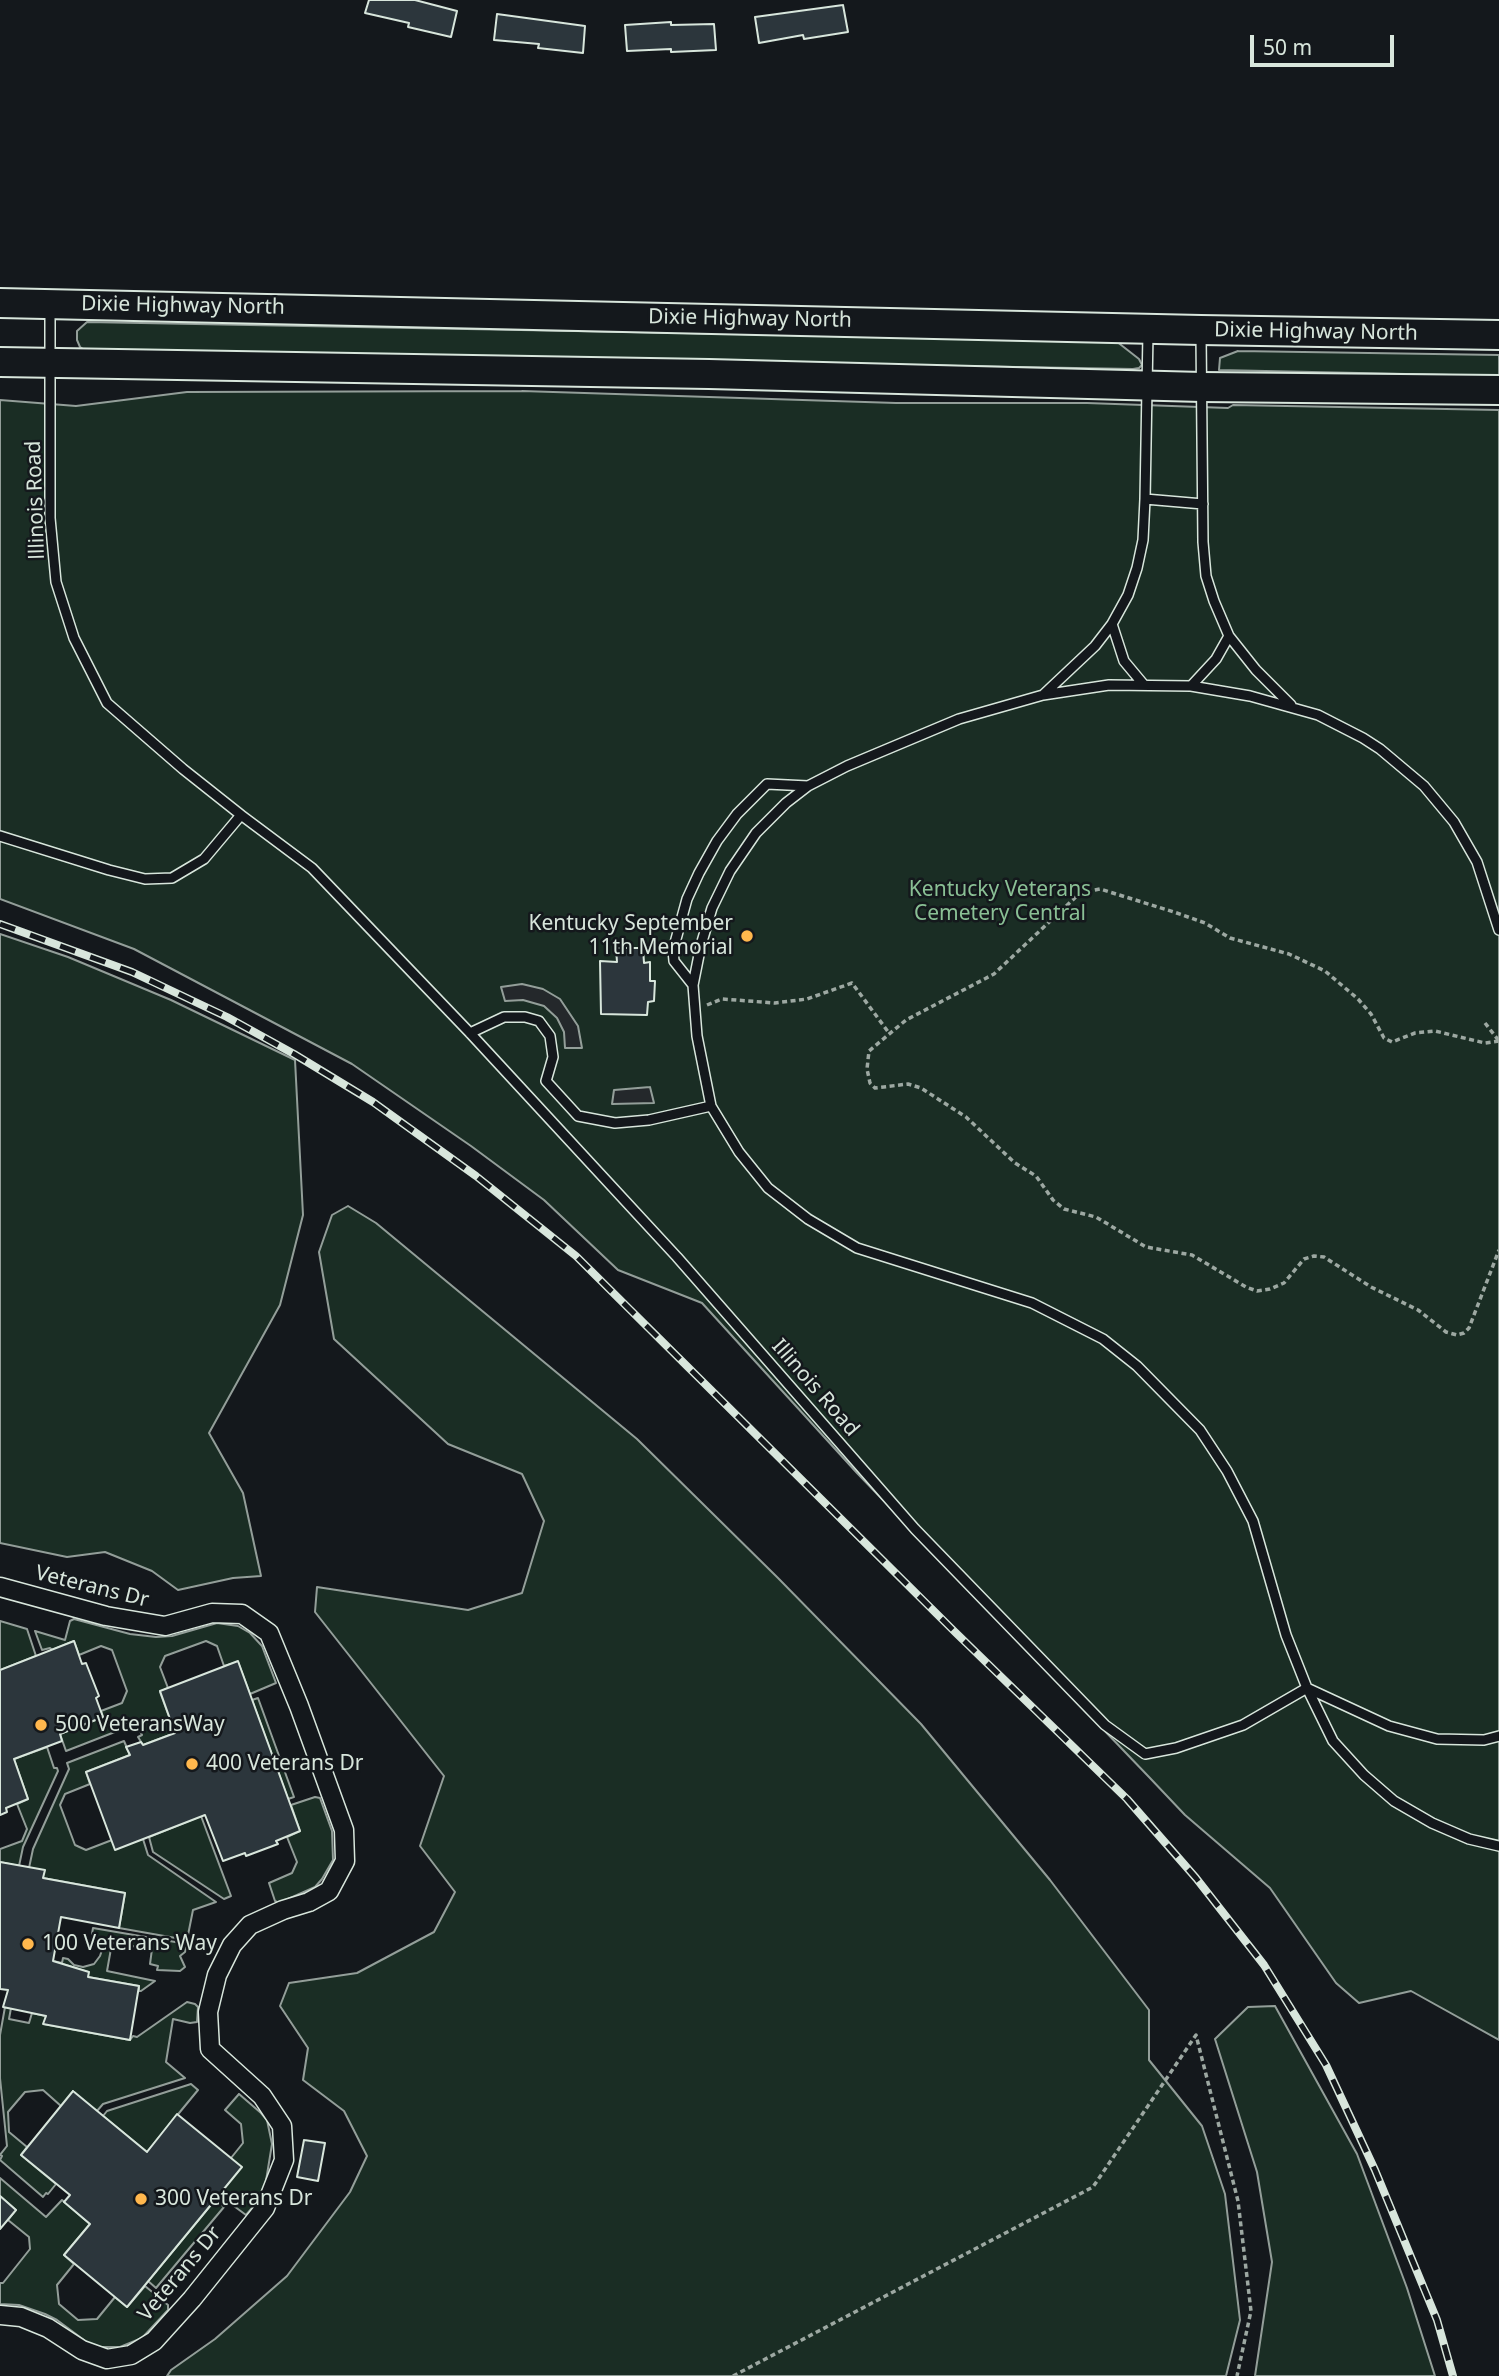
<!DOCTYPE html>
<html>
<head>
<meta charset="utf-8">
<style>
	body { margin:0 }
	#map { position:relative; width:1499px; height:2376px; overflow:hidden; background:#14181c; font-family:"Noto Sans",sans-serif }
	canvas { display:block }
	.scale { position:absolute; left:1250px; top:35px; width:144px; height:32px; box-sizing:border-box; border:4px solid #d8e6dc; border-top:0; padding-left:9px; font-size:21px; line-height:24px; white-space:nowrap; color:#d8e6dc; -webkit-text-stroke:5px #14181c; paint-order:stroke }
</style>
</head>
<body>
<div id="map">
<canvas width="1499" height="2376"></canvas>
<div class="scale">50 m</div>
</div>
<script>
const context = document.querySelector('canvas').getContext('2d');
context.lineJoin = 'round';
function fill(path, color) {
  context.fillStyle = color;
  context.fill(path, 'evenodd');
}
function toPath(rows) {
  const path = new Path2D();
  for (const r of rows) {
    path.moveTo(r[0], r[1]);
    for (let i = 2; i < r.length; i += 2) path.lineTo(r[i], r[i + 1]);
  }
  return path;
}
function strokePath(path, color, width, dash) {
  context.strokeStyle = color;
  context.lineWidth = width;
  context.lineCap = dash ? 'butt' : 'round';
  context.setLineDash(dash || []);
  context.stroke(path);
}
function label(font, color, halo, rows, align = 'center') {
  context.font = font + ' "Noto Sans",sans-serif';
  context.lineWidth = 5;
  context.setLineDash([]);
  context.textBaseline = 'middle';
  context.strokeStyle = halo;
  context.fillStyle = color;
  for (const [text, x, y, turn = 0] of rows) {
    context.save();
    context.translate(x, y);
    context.rotate((+turn || 0) * Math.PI / 180);
    context.textAlign = isNaN(turn) ? turn : align;
    if (halo) context.strokeText(text, 0, 0);
    context.fillText(text, 0, 0);
    context.restore();
  }
}
const green = toPath([
	[87,322,1116,341,1139,359,1142,365,1139,368,1133,369,86,351,80,347,77,340,77,331,87,322],
	[1238,351,1499,355,1499,376,1219,370,1220,358,1238,351],
	[522,391,896,403,1087,403,1228,408,1233,405,1499,410,1499,2040,1411,1991,1359,2003,1336,1983,1270,1888,1185,1815,1149,1777,857,1473,702,1303,618,1270,544,1200,471,1146,352,1064,134,949,0,899,0,400,76,406,187,392,522,391],
	[0,934,68,957,171,1000,295,1060,303,1215,280,1305,209,1433,243,1493,261,1576,233,1578,178,1590,152,1571,105,1552,67,1557,0,1543,0,934],
	[348,1206,376,1223,637,1439,778,1578,921,1724,1050,1880,1149,2010,1149,2060,1202,2126,1225,2194,1240,2320,1226,2376,167,2376,171,2370,215,2339,287,2276,350,2192,367,2156,344,2111,303,2080,308,2048,280,2006,289,1983,357,1973,434,1932,455,1892,420,1846,444,1776,315,1612,317,1587,468,1610,522,1593,544,1521,522,1474,448,1444,334,1339,319,1252,332,1215,348,1206],
	[74,1619,130,1634,156,1637,172,1636,217,1623,238,1626,250,1633,262,1646,276,1683,250,1694,238,1662,224,1666,217,1646,206,1641,165,1656,160,1667,168,1688,160,1692,175,1733,143,1745,138,1737,142,1735,135,1719,119,1726,120,1730,66,1751,60,1734,103,1717,101,1711,122,1703,127,1691,112,1650,101,1646,79,1655,74,1641,52,1650,50,1648,42,1650,35,1631,65,1640,70,1621,74,1619],
	[0,1621,27,1629,36,1656,0,1670,0,1621],
	[258,1698,294,1797,288,1799,252,1700,258,1698],
	[124,1741,130,1755,86,1772,90,1784,65,1794,60,1805,75,1845,86,1850,112,1840,143,1839,148,1855,216,1902,193,1910,187,1940,119,1928,125,1893,43,1878,29,1868,33,1849,69,1769,67,1763,124,1741],
	[47,1747,54,1768,57,1768,58,1771,23,1847,19,1866,0,1862,0,1849,22,1841,27,1829,17,1804,28,1799,14,1759,47,1747],
	[315,1797,320,1798,332,1831,333,1860,322,1879,315,1887,279,1903,275,1901,269,1883,292,1873,297,1862,287,1837,300,1831,291,1805,315,1797],
	[201,1816,231,1896,224,1899,153,1852,149,1837,201,1816],
	[93,1928,187,1944,185,1952,180,1956,185,1967,180,1971,157,1970,158,1966,150,1964,152,1949,112,1943,107,1971,155,1981,141,1991,139,1991,139,1986,88,1977,88,1972,53,1961,62,1963,63,1958,68,1959,74,1965,83,1967,94,1964,100,1956,102,1950,99,1939,92,1934,93,1928],
	[187,2002,195,2004,198,2007,197,2022,190,2023,173,2019,166,2062,185,2078,103,2104,97,2111,61,2106,43,2090,25,2092,8,2112,9,2132,27,2147,21,2155,56,2184,48,2194,46,2193,43,2197,0,2160,2,2156,0,2155,7,2146,0,2078,0,2035,5,2007,11,2008,9,2019,29,2023,32,2013,46,2016,44,2024,130,2040,133,2036,137,2037,187,2002],
	[1275,2006,1357,2154,1407,2288,1435,2376,1255,2376,1272,2262,1257,2172,1215,2039,1248,2007,1275,2006],
	[191,2084,198,2090,147,2152,103,2116,107,2111,191,2084],
	[239,2094,261,2113,267,2120,272,2144,265,2187,258,2201,246,2215,219,2195,231,2158,243,2143,241,2124,225,2110,239,2094],
	[0,2178,46,2217,62,2200,90,2224,64,2255,74,2264,57,2285,59,2304,78,2320,97,2319,115,2297,127,2307,145,2286,168,2305,168,2310,142,2338,120,2347,100,2347,88,2343,57,2320,45,2314,19,2305,0,2304,0,2283,3,2283,30,2249,29,2237,8,2220,16,2210,0,2196,0,2178],
	[215,2200,224,2207,156,2288,148,2281,215,2200]
]);
fill(green, '#1a2d24');
strokePath(green, '#939e99', 2);
const parking = toPath([
	[522,984,543,989,560,999,578,1026,582,1048,565,1048,564,1032,557,1018,544,1006,523,1000,505,1001,501,987,522,984],
	[650,1087,654,1103,612,1104,614,1090,650,1087]
]);
fill(parking, '#24282b');
strokePath(parking, '#939e99', 2);
const building = toPath([
	[369,0,415,0,457,11,451,37,408,27,409,23,365,13,369,0],
	[843,5,848,32,804,39,803,35,759,43,755,17,843,5],
	[497,14,585,26,583,53,538,48,539,44,494,40,497,14],
	[671,22,671,25,714,24,716,50,671,52,671,49,627,51,625,25,671,22],
	[616,948,643,948,644,963,650,962,650,981,655,981,654,1001,648,1002,647,1015,601,1014,600,961,617,962,616,948],
	[74,1641,82,1664,86,1663,99,1696,96,1698,103,1717,60,1734,62,1741,14,1759,28,1799,6,1808,7,1812,0,1815,0,1670,74,1641],
	[238,1661,300,1831,276,1841,278,1844,246,1856,245,1853,223,1861,205,1815,115,1850,86,1772,130,1755,126,1747,141,1742,143,1745,175,1733,160,1691,238,1661],
	[0,1862,45,1870,43,1878,125,1893,119,1928,61,1917,53,1961,89,1972,88,1977,139,1986,130,2040,43,2024,46,2016,3,2007,8,1990,0,1989,0,1862],
	[73,2091,147,2152,177,2114,242,2167,127,2307,64,2255,90,2224,64,2202,70,2195,21,2155,73,2091],
	[304,2140,325,2143,318,2181,297,2177,304,2140],
	[0,2196,16,2210,0,2229,0,2196]
]);
fill(building, '#2c363c');
strokePath(building, '#d8e6dc', 2);
const service = toPath([
	[50,308,50,518,56,582,74,638,107,703,183,769,241,815],
	[1201,334,1203,542,1206,576,1214,601,1229,636,1256,670,1291,705],
	[1145,499,1203,504],
	[1112,624,1124,661,1144,685],
	[1191,686,1216,659,1229,636],
	[1044,694,1095,646,1112,624,1128,595,1137,568,1143,540,1145,499,1148,333],
	[0,836,109,870,145,879,172,878,204,859,241,815,312,868,470,1033,677,1257,915,1529,1105,1725,1145,1754,1176,1748,1243,1725,1307,1688,1389,1726,1437,1739,1484,1740,1499,1736],
	[1499,930,1477,862,1454,822,1424,786,1380,749,1363,738,1318,715,1250,696,1191,686,1109,685,1043,695,959,719,847,766,808,786,786,803,756,833,730,871,712,908,701,945,693,985,697,1036,711,1106,739,1152,768,1188,808,1219,857,1248,1032,1303,1103,1339,1137,1366,1200,1430,1227,1471,1253,1521,1286,1635,1307,1688,1333,1741,1364,1775,1394,1801,1432,1823,1469,1839,1499,1846],
	[693,985,674,961,673,950,687,899,699,873,717,841,737,814,767,784,808,786],
	[470,1033,504,1017,525,1017,539,1021,550,1036,553,1057,546,1081,578,1116,615,1123,649,1120,711,1106]
]);
const minor = toPath([
	[0,1587,106,1616,165,1626,212,1613,242,1614,269,1633,299,1706,344,1830,345,1861,329,1891,309,1902,283,1910,250,1925,232,1945,217,1975,208,2012,210,2049,262,2096,282,2126,284,2160,265,2208,192,2299,154,2341,131,2355,107,2359,82,2350,48,2328,21,2317,0,2315]
]);
const trunk = toPath([
	[0,303,1201,330,1499,335],
	[0,362,709,374,1202,387,1499,390]
]);
strokePath(service, '#d8e6dc', 12);
strokePath(minor, '#d8e6dc', 21);
strokePath(trunk, '#d8e6dc', 32);
strokePath(toPath([
	[707,1005,722,999,775,1003,807,999,852,983,889,1033],
	[1485,1023,1499,1041],
	[1499,1041,1485,1043,1435,1031,1415,1033,1392,1042,1384,1038,1371,1014,1358,999,1325,971,1289,954,1230,938,1205,923,1174,912,1100,889,1080,893,994,974,906,1020,869,1051,867,1069,870,1083,875,1088,908,1084,921,1088,966,1117,1015,1163,1036,1176,1053,1200,1064,1209,1096,1217,1146,1247,1192,1255,1246,1287,1257,1291,1270,1289,1284,1283,1304,1259,1314,1256,1324,1257,1371,1287,1418,1310,1446,1332,1457,1335,1464,1333,1469,1328,1499,1250],
	[733,2376,1093,2187,1196,2035,1238,2201,1251,2311,1237,2376]
]), '#9da8a2', 3.5, [5, 3.5]);
strokePath(service, '#14181c', 9);
strokePath(minor, '#14181c', 18);
strokePath(trunk, '#14181c', 28);
const rail = toPath([
	[0,924,132,972,227,1017,294,1054,373,1102,476,1176,576,1256,955,1632,1127,1799,1196,1878,1264,1965,1326,2065,1375,2170,1437,2320,1453,2376]
]);
strokePath(rail, '#d8e6dc', 8);
strokePath(rail, '#14181c', 5, [16]);
for (const [x, y, r, color] of [
	[747,936,7,"#ffb74d"],
	[41,1725,7,"#ffb74d"],
	[192,1764,7,"#ffb74d"],
	[28,1944,7,"#ffb74d"],
	[141,2199,7,"#ffb74d"]
]) {
  const dot = new Path2D();
  dot.arc(x, y, r, 0, 2 * Math.PI);
  context.fillStyle = color;
  context.fill(dot);
  strokePath(dot, '#14181c', 2.5);
}
label('21px', '#d8e6dc', '#14181c', [
	["Dixie Highway North",183,306,1],
	["Dixie Highway North",750,319,1],
	["Dixie Highway North",1316,332,1],
	["lllinois Road",36,500,-92],
	["Illinois Road",815,1388,49],
	["Veterans Dr",92,1587,14],
	["Veterans Dr",180,2274,-50]
]);
label('21px', '#8ac095', '#14181c', [
	["Kentucky Veterans",1000,890],
	["Cemetery Central",1000,914]
]);
label('21px', '#d8e6dc', '#14181c', [
	["Kentucky September",733,924,"right"],
	["11th Memorial",733,948,"right"],
	["500 VeteransWay",55,1725],
	["400 Veterans Dr",206,1764],
	["100 Veterans Way",42,1944],
	["300 Veterans Dr",155,2199]
], 'left');
</script>
</body>
</html>
